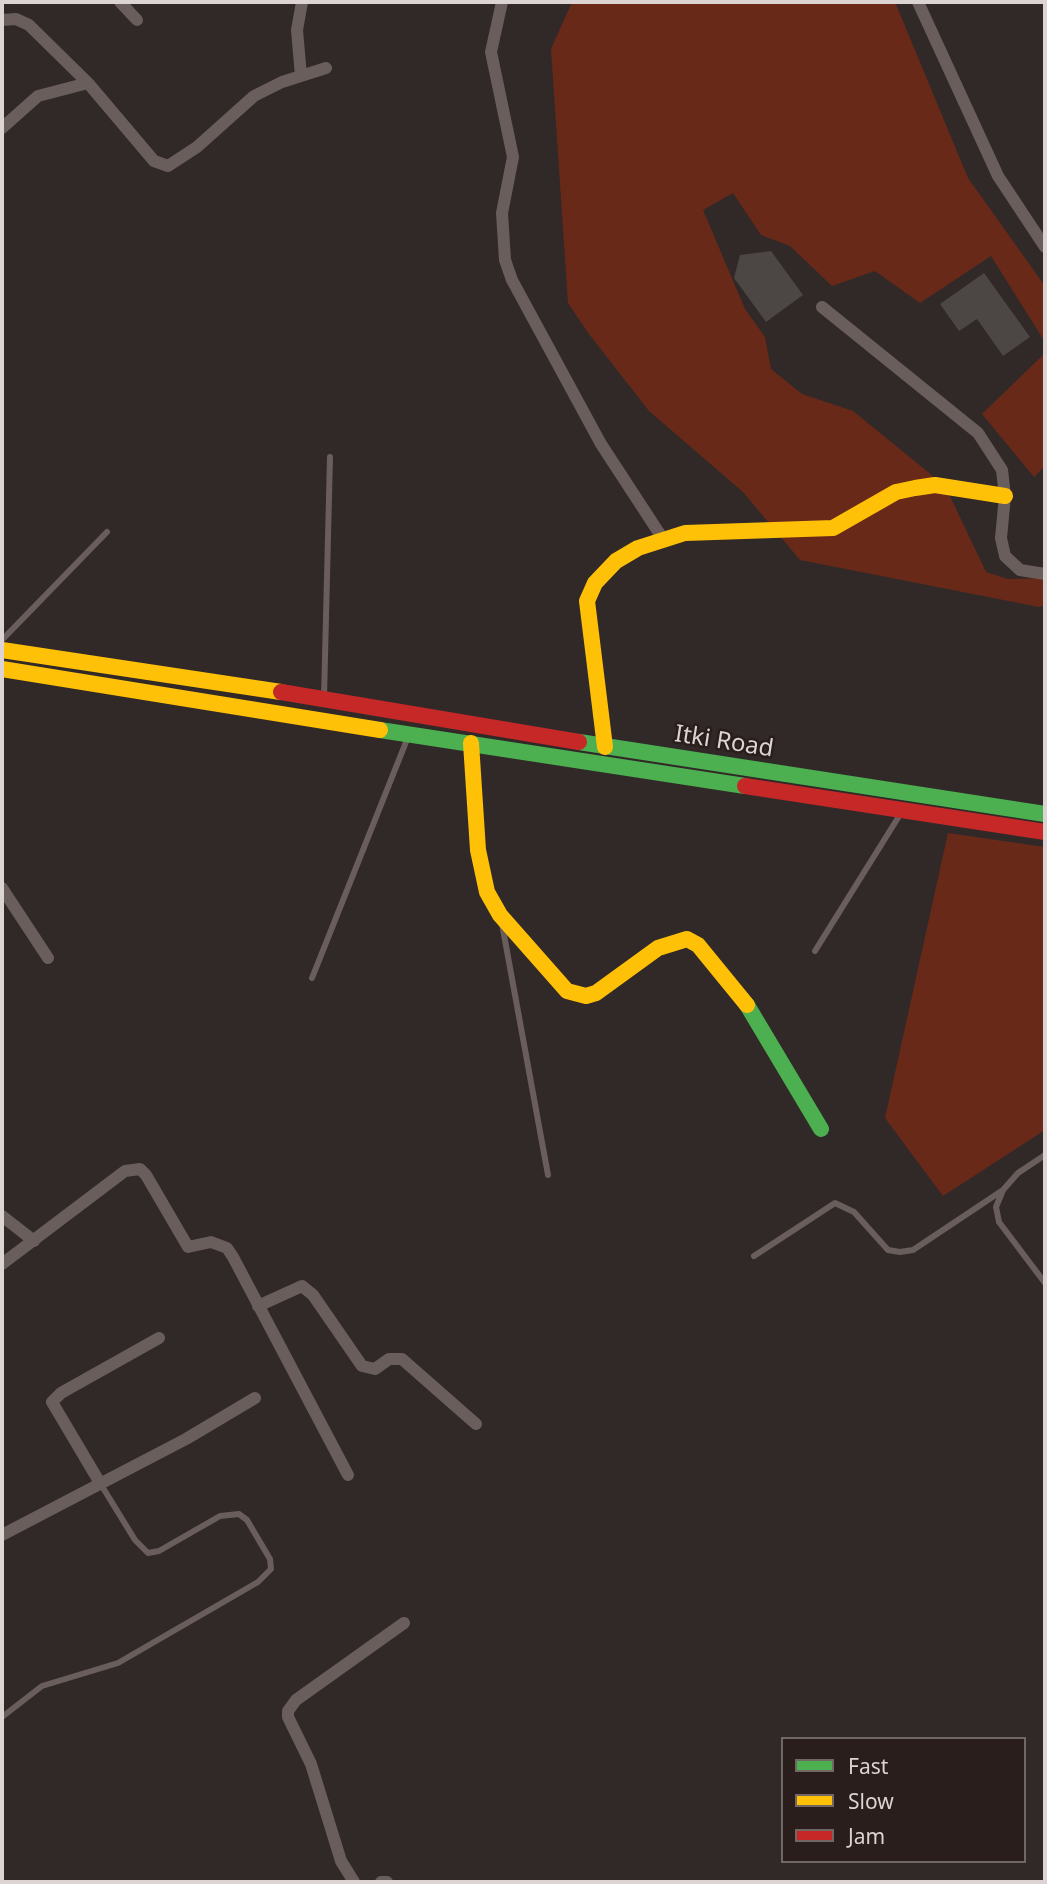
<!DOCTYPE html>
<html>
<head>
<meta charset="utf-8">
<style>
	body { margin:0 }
	#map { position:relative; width:1047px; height:1884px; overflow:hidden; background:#302928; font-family:"Noto Sans",sans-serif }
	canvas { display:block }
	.frame { position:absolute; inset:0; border:4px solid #dcd4d2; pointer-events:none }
	.legend { position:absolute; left:781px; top:1737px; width:245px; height:126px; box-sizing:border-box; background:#291e1b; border:2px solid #716764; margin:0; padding:9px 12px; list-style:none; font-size:21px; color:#dcd4d2 }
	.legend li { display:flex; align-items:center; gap:14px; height:35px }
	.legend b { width:35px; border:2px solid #716764 }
</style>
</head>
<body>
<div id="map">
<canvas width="1047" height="1884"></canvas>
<div class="frame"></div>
<ul class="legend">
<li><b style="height:9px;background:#4caf50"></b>Fast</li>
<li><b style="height:9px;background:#ffc107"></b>Slow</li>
<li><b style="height:9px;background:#c62828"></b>Jam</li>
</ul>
</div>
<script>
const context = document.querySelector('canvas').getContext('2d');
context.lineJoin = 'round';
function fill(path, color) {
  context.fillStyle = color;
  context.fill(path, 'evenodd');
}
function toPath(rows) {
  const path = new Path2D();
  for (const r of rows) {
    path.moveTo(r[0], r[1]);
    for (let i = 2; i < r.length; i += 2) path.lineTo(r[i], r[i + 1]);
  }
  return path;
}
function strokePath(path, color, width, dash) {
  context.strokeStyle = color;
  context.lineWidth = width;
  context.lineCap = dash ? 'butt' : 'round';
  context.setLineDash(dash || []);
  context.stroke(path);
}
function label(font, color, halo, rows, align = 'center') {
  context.font = font + ' "Noto Sans",sans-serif';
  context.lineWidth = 5;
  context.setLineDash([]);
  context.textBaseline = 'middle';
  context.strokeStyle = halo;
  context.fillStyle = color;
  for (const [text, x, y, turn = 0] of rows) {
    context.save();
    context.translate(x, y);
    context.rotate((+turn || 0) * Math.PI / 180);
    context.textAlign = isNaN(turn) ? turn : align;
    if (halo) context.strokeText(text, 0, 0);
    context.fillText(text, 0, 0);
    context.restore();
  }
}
fill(toPath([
	[572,2,895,2,968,178,1045,286,1045,342,991,256,920,303,875,271,832,286,790,246,761,235,733,193,703,210,745,309,765,337,771,369,802,394,853,411,928,472,948,492,986,572,1008,579,1045,578,1045,605,1039,607,800,560,743,492,649,411,589,334,568,303,551,49],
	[1045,353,1045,466,1034,477,982,414],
	[948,833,1045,847,1045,1130,943,1196,885,1118]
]), '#692919');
fill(toPath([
	[771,251,803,295,766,322,734,278,740,255],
	[984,273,1030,337,1003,356,977,319,959,331,940,304]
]), '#4c4645');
strokePath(toPath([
	[2,640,107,532],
	[324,697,330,457],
	[502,924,548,1175],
	[815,951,901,813],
	[312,978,408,737],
	[1045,1155,1018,1173,1003,1190,996,1207,999,1222,1045,1283],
	[754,1256,835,1203,854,1212,888,1250,900,1252,913,1250,1003,1190],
	[2,1717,42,1686,118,1663,258,1582,271,1569,270,1559,247,1520,239,1514,220,1516,159,1551,148,1553,135,1540,100,1483]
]), '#695e5b', 6);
strokePath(toPath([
	[120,2,137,20],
	[502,2,491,52,513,157,502,213,505,260,512,280,601,444,663,539],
	[918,2,998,176,1045,247],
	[2,20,16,19,29,25,88,83,154,161,168,166,197,147,254,96,282,82,326,68],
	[301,76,297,30,302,2],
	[2,128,38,96,88,83],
	[822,307,978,433,1002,470,1005,496,1001,538,1005,556,1020,570,1045,574],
	[2,888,48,958],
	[2,1216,34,1241],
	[2,1264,125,1171,140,1169,146,1175,188,1247,211,1242,227,1248,233,1257,348,1475],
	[258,1306,302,1286,313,1295,362,1366,375,1369,389,1359,402,1359,476,1424],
	[100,1483,52,1402,61,1393,159,1338],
	[2,1535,186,1439,255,1398],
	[354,1882,341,1861,311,1764,288,1717,288,1711,296,1700,404,1623],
	[381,1882,387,1882]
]), '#695e5b', 12);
strokePath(toPath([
	[380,730,745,786],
	[579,742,1045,814],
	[747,1005,821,1129]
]), '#4caf50', 16);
strokePath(toPath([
	[2,650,281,692],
	[2,669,380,730],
	[471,743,478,850,487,892,500,915,567,991,586,996,596,993,658,948,687,939,698,945,747,1005],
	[605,747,587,601,595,583,616,561,638,548,685,533,833,528,896,492,915,488,935,485,1005,496]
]), '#ffc107', 16);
strokePath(toPath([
	[281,692,579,742],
	[745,786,1045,832]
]), '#c62828', 16);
label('24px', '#dcd4d2', '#291e1b', [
	["Itki Road",724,742,9]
]);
</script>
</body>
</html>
